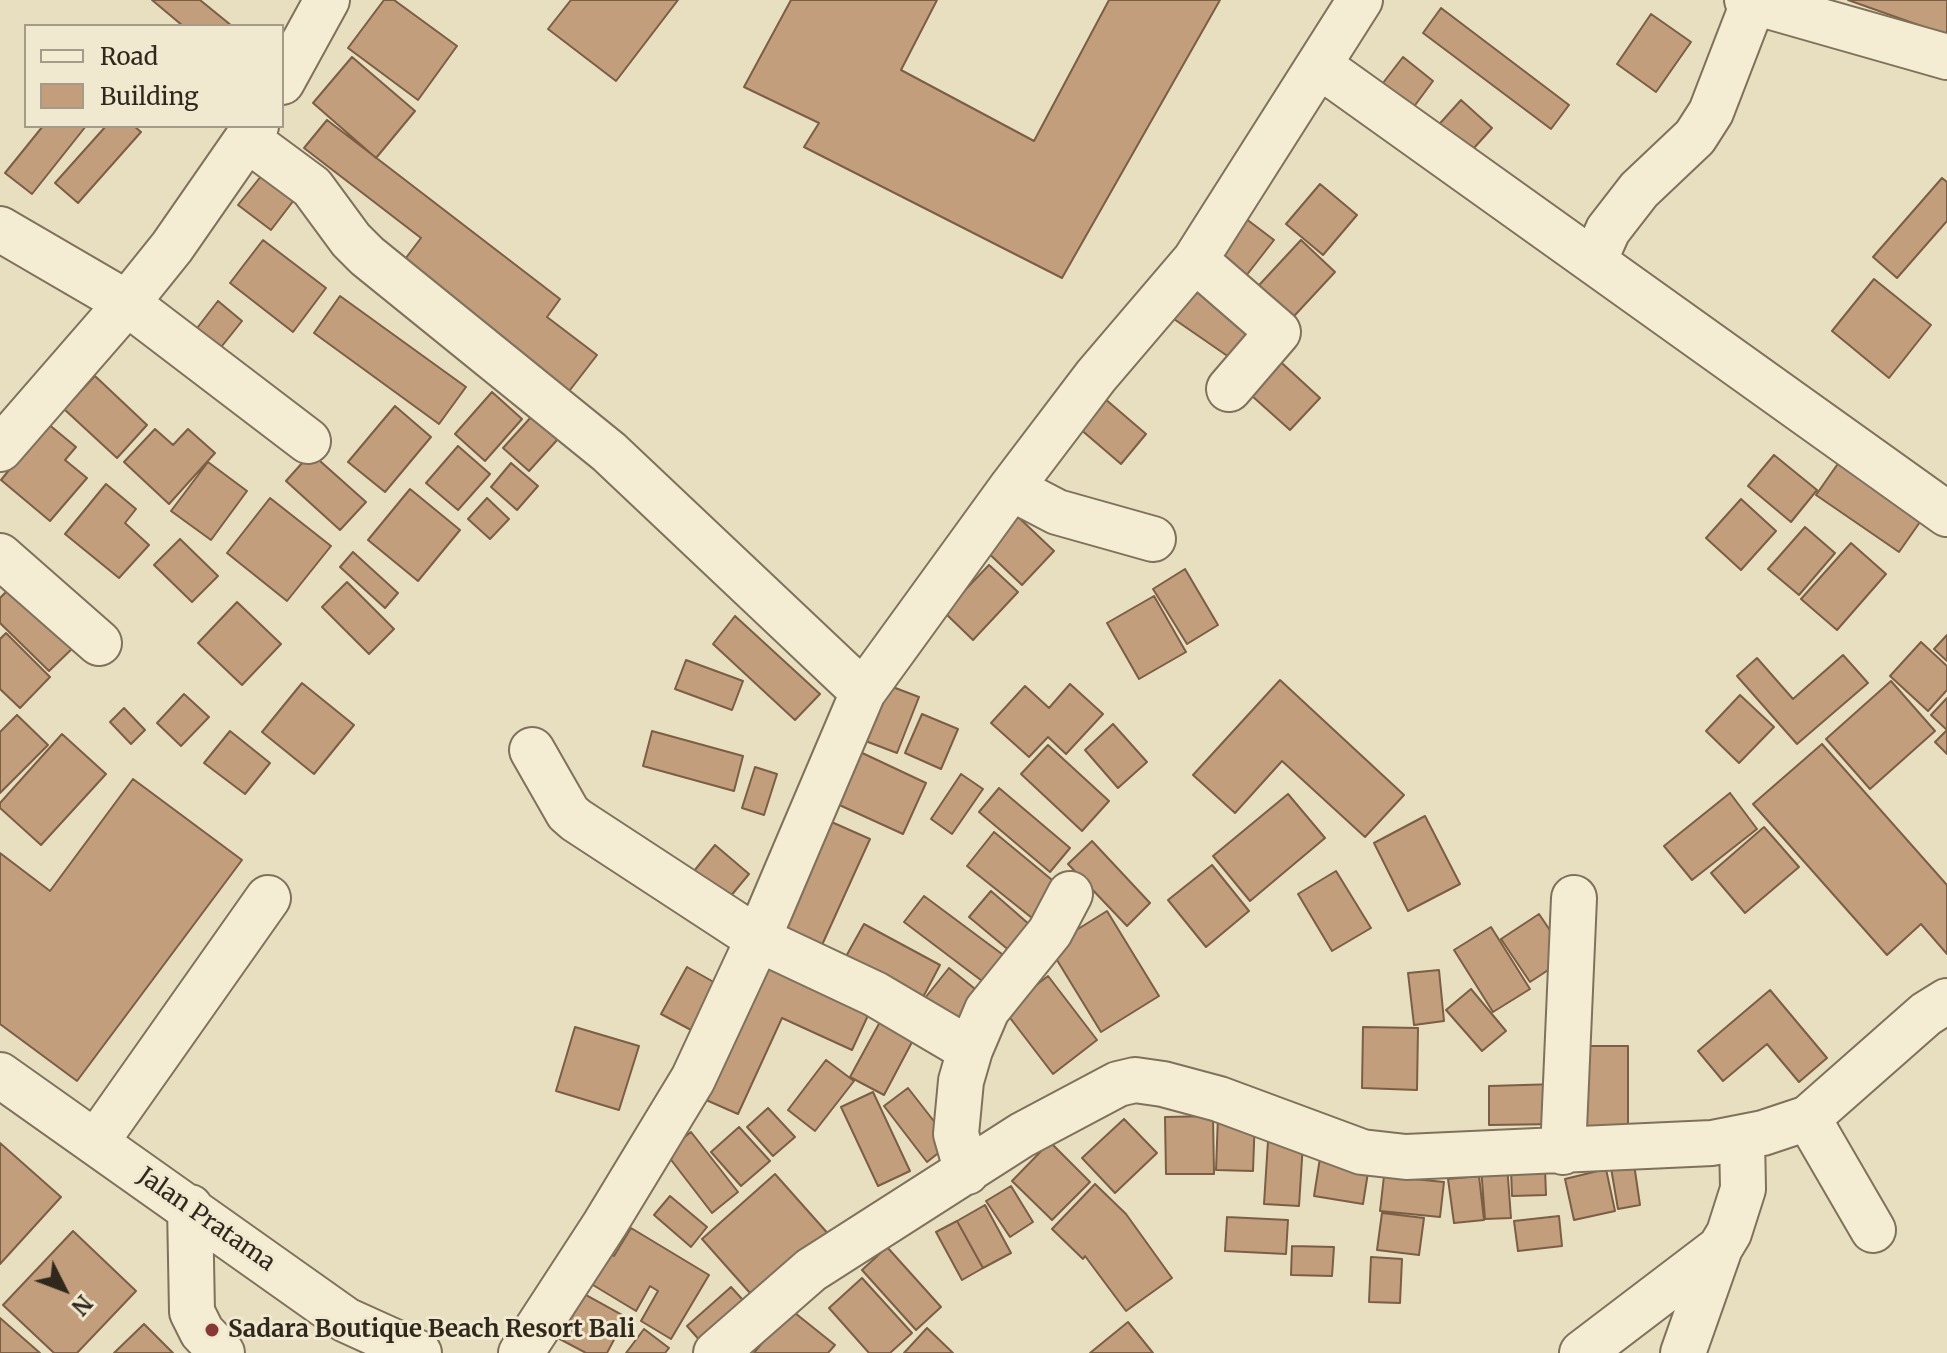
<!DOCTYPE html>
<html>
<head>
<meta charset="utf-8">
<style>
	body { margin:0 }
	#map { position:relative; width:1947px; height:1353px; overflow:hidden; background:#e8dfc1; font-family:Merriweather,serif }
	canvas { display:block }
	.legend { position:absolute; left:24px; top:24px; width:260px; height:104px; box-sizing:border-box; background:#f0e9d0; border:2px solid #a49c88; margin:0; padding:10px 14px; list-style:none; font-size:24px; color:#31281d }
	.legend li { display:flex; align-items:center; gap:16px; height:40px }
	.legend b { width:40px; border:2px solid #a49c88 }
	.north { position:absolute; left:24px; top:1249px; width:80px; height:80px; -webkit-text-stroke:6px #f0e9d0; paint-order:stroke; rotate:132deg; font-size:22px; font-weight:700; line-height:32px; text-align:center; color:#31281d }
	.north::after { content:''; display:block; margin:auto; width:28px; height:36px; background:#31281d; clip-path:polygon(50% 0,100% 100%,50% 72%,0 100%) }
</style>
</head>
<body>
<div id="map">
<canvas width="1947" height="1353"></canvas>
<ul class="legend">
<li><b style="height:10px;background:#f4ecd3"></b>Road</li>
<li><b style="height:22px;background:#c29e7c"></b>Building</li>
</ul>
<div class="north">N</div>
</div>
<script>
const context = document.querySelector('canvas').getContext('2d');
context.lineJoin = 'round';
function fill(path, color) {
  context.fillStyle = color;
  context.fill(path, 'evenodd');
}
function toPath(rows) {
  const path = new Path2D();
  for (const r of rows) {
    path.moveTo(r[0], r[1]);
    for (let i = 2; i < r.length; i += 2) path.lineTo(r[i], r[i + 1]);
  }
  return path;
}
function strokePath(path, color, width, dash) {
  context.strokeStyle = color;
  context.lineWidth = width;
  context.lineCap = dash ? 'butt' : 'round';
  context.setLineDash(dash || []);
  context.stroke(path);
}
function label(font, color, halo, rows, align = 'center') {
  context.font = font + ' Merriweather,serif';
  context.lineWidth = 6;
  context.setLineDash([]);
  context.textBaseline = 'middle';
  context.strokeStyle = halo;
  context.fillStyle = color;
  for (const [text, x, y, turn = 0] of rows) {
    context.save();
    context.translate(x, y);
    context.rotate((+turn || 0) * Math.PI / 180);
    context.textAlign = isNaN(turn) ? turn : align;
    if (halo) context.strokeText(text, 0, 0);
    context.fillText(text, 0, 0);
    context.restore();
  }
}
const building = toPath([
	[152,0,200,0,232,26,183,26,152,0],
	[384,0,394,0,457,46,418,100,348,48,384,0],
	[571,0,678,0,616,81,548,29,571,0],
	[791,0,937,0,901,70,1034,141,1109,0,1220,0,1062,278,804,147,819,123,744,87,791,0],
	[1848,0,1947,0,1947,35,1848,0],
	[1441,8,1569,105,1551,129,1423,33,1441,8],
	[1651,14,1691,42,1656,92,1617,64,1651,14],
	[352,57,415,111,376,158,313,103,352,57],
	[1403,57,1433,81,1407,116,1376,92,1403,57],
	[1461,100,1492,128,1465,158,1434,130,1461,100],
	[327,120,560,299,547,317,597,355,560,403,393,275,421,238,304,148,327,120],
	[43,126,86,126,32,194,5,173,43,126],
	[106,126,134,126,141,132,78,203,55,183,106,126],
	[262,175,294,200,271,230,238,205,262,175],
	[1942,178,1947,182,1947,221,1897,278,1873,257,1942,178],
	[1320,184,1357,215,1323,255,1286,224,1320,184],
	[1241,215,1274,240,1242,281,1210,256,1241,215],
	[263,240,326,288,293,332,230,283,263,240],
	[1301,240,1335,272,1283,328,1248,297,1301,240],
	[1874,279,1931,325,1889,378,1832,331,1874,279],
	[1194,285,1264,334,1242,366,1171,317,1194,285],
	[340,296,466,387,439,424,314,333,340,296],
	[218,301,242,321,218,351,194,332,218,301],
	[1272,354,1320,398,1290,430,1242,387,1272,354],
	[95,376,147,425,117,458,64,409,95,376],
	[492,392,522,419,485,461,455,434,492,392],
	[1097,392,1146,434,1121,464,1072,422,1097,392],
	[395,406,431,437,385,492,348,462,395,406],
	[532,416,558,439,529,471,503,448,532,416],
	[47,423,76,447,65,460,87,478,50,521,1,480,47,423],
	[155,429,173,445,188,429,215,453,169,504,124,462,155,429],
	[458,446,490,474,458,510,426,483,458,446],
	[311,453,366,502,340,530,286,481,311,453],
	[1774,455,1817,490,1791,522,1748,486,1774,455],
	[1844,455,1927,512,1899,552,1816,495,1844,455],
	[208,462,247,491,211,540,171,511,208,462],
	[511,463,538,486,517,510,491,487,511,463],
	[106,484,136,509,125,523,149,545,119,578,65,534,106,484],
	[410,489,460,530,418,581,368,540,410,489],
	[270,498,331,546,287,601,227,553,270,498],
	[487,498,509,519,490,539,468,519,487,498],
	[1741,499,1776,531,1741,570,1706,538,1741,499],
	[1015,514,1054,551,1022,585,982,547,1015,514],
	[1805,527,1835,553,1799,595,1768,569,1805,527],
	[180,539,218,576,192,602,154,565,180,539],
	[1851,543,1886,574,1837,630,1801,599,1851,543],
	[353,552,398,593,385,608,340,567,353,552],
	[989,565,1018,592,973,640,944,612,989,565],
	[1185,569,1218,625,1187,644,1153,589,1185,569],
	[347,582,394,629,369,654,322,607,347,582],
	[15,583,77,644,49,671,0,623,0,598,15,583],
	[1154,596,1186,652,1139,679,1107,623,1154,596],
	[237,602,281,644,242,685,198,643,237,602],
	[735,616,820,694,795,720,713,644,735,616],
	[6,633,50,677,20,708,0,689,0,639,6,633],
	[1947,635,1947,661,1934,649,1947,635],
	[1921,642,1947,666,1947,690,1928,711,1890,676,1921,642],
	[1843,655,1868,683,1797,744,1737,676,1757,658,1793,699,1843,655],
	[686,660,743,681,732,710,675,689,686,660],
	[1280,680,1404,795,1365,837,1282,761,1235,813,1193,775,1280,680],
	[877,681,919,697,897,753,855,737,877,681],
	[1891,681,1935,731,1870,789,1826,739,1891,681],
	[302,683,354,725,314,774,262,732,302,683],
	[1070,684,1103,714,1066,754,1048,737,1029,757,991,723,1025,686,1049,708,1070,684],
	[184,694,209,717,181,746,157,723,184,694],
	[1740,695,1774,727,1739,763,1706,731,1740,695],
	[1947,698,1947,754,1935,742,1947,730,1931,715,1947,698],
	[124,708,145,730,131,744,110,722,124,708],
	[922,714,958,729,941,769,905,753,922,714],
	[17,715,48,745,0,793,0,732,17,715],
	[1113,724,1147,762,1118,788,1085,750,1113,724],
	[230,731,270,763,245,794,204,763,230,731],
	[652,731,743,756,734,791,643,766,652,731],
	[62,734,106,774,41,845,0,808,0,803,62,734],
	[1822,744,1947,885,1947,954,1921,924,1887,955,1753,804,1822,744],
	[1048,745,1109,801,1082,831,1021,774,1048,745],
	[858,751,926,783,903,834,835,803,858,751],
	[755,767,777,774,764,815,742,808,755,767],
	[961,774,983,789,952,834,931,819,961,774],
	[133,779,242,860,77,1081,0,1024,0,853,50,891,133,779],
	[999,788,1070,848,1050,872,979,812,999,788],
	[1730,793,1757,829,1692,880,1664,846,1730,793],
	[1288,794,1325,838,1250,901,1213,856,1288,794],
	[1425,816,1460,884,1408,911,1374,843,1425,816],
	[827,820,870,839,817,956,774,936,827,820],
	[1764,827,1799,867,1745,913,1711,873,1764,827],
	[994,832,1063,889,1037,922,967,866,994,832],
	[1092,841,1150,903,1127,926,1068,864,1092,841],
	[715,845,749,874,720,909,686,881,715,845],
	[1212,865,1249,911,1206,947,1168,900,1212,865],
	[1336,871,1371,928,1332,951,1298,894,1336,871],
	[991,891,1038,932,1017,957,969,917,991,891],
	[924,896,1014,963,994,990,904,922,924,896],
	[1107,911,1159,996,1101,1032,1049,947,1107,911],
	[1539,914,1568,957,1530,982,1501,939,1539,914],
	[864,924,940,965,921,1001,844,960,864,924],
	[1491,927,1530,989,1493,1012,1454,950,1491,927],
	[761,959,871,1009,852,1050,782,1018,738,1114,697,1096,761,959],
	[687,967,719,985,693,1031,661,1014,687,967],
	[949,968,990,1001,963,1036,921,1003,949,968],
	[1439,970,1444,1021,1414,1025,1408,973,1439,970],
	[1048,976,1097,1040,1053,1074,1004,1010,1048,976],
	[1471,989,1506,1031,1482,1051,1446,1010,1471,989],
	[1770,990,1827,1058,1799,1082,1767,1044,1723,1081,1698,1051,1770,990],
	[887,1009,920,1027,884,1095,850,1077,887,1009],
	[575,1027,639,1046,619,1110,556,1091,575,1027],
	[1363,1027,1418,1028,1417,1090,1362,1088,1363,1027],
	[1580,1046,1628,1046,1628,1136,1579,1136,1580,1046],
	[826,1060,854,1081,815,1131,788,1110,826,1060],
	[1558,1084,1559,1124,1489,1125,1489,1086,1558,1084],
	[908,1088,951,1143,927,1162,884,1106,908,1088],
	[873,1092,910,1171,878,1186,841,1107,873,1092],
	[768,1108,795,1137,773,1156,747,1127,768,1108],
	[1213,1116,1214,1174,1166,1174,1165,1117,1213,1116],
	[1218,1116,1255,1116,1253,1171,1216,1170,1218,1116],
	[1124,1119,1157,1153,1115,1193,1082,1158,1124,1119],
	[739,1127,770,1161,741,1186,711,1152,739,1127],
	[691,1132,738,1192,712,1213,665,1152,691,1132],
	[1268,1141,1303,1143,1299,1206,1264,1204,1268,1141],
	[1050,1142,1090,1182,1052,1220,1012,1181,1050,1142],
	[0,1143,61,1197,0,1264,0,1143],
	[1320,1158,1369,1166,1363,1204,1314,1196,1320,1158],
	[1634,1164,1640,1205,1618,1209,1611,1168,1634,1164],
	[1507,1165,1511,1218,1485,1219,1481,1167,1507,1165],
	[1545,1168,1546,1195,1512,1196,1511,1169,1545,1168],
	[1606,1169,1615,1211,1574,1220,1565,1179,1606,1169],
	[775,1174,831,1237,758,1302,702,1239,775,1174],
	[1384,1176,1444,1182,1440,1217,1380,1211,1384,1176],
	[1479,1176,1484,1220,1454,1223,1448,1179,1479,1176],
	[1095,1184,1126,1214,1172,1278,1126,1311,1085,1256,1083,1259,1052,1229,1095,1184],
	[1011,1186,1033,1222,1010,1237,986,1201,1011,1186],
	[670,1196,707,1227,691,1247,654,1215,670,1196],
	[985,1205,1011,1253,983,1268,957,1221,985,1205],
	[1382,1213,1424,1218,1419,1255,1377,1250,1382,1213],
	[1559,1216,1562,1246,1518,1251,1514,1221,1559,1216],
	[1227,1217,1288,1220,1286,1254,1225,1251,1227,1217],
	[957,1221,983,1268,962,1280,936,1232,957,1221],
	[631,1228,709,1275,671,1339,641,1321,658,1291,650,1286,636,1311,588,1282,607,1252,614,1256,631,1228],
	[73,1231,136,1291,77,1353,54,1353,3,1305,73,1231],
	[1292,1246,1334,1247,1332,1276,1291,1275,1292,1246],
	[887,1247,941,1307,916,1330,862,1270,887,1247],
	[1371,1257,1402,1259,1400,1303,1369,1302,1371,1257],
	[862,1278,912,1333,890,1353,869,1353,829,1308,862,1278],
	[731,1287,753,1311,709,1351,687,1326,731,1287],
	[579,1291,626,1317,607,1353,586,1353,554,1336,579,1291],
	[790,1309,835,1345,828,1353,754,1353,790,1309],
	[0,1318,40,1353,0,1353,0,1318],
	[1128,1322,1153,1353,1090,1353,1128,1322],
	[144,1324,173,1353,114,1353,144,1324],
	[927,1328,953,1353,904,1353,927,1328],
	[644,1329,669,1348,665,1353,626,1353,644,1329]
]);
fill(building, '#c29e7c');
strokePath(building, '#7b5e44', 2);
const minor = toPath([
	[1747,0,1947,57],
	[1320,66,1947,514],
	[282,82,327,0],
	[247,139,312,187,351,240,367,256,609,452,863,692],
	[0,229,127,303,308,441],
	[1195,260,1278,332,1229,389],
	[1594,261,1608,230,1639,190,1695,137,1711,112,1753,3],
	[0,449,127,303,172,247,256,126],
	[1011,488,1057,512,1153,539],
	[0,556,99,643],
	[532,750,568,813,576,820,758,939,875,994,970,1050],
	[0,1075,346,1320,419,1353],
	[1808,1118,1873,1230],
	[96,1142,268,898],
	[1563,1152,1574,898],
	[967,1172,956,1134,961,1081,970,1050,987,1010,1050,932,1070,894],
	[190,1207,192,1312,202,1332,222,1353],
	[521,1353,605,1224,693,1079,758,939,863,692,1011,488,1096,376,1195,260,1360,0],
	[716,1353,811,1270,1022,1135,1118,1084,1135,1080,1163,1084,1219,1099,1362,1152,1406,1157,1712,1143,1763,1133,1808,1118,1926,1014,1947,1001],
	[1582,1353,1720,1248,1729,1233,1743,1189,1742,1138],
	[1683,1353,1720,1248]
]);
strokePath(minor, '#7f715b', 48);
strokePath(minor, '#f4ecd3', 44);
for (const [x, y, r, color] of [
	[212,1330,8,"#873832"]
]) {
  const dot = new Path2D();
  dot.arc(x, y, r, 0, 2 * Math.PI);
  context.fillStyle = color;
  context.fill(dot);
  strokePath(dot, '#f0e9d0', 3);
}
label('24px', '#31281d', '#f0e9d0', [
	["Jalan Pratama",206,1220,35]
]);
label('bold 24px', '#31281d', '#f0e9d0', [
	["Sadara Boutique Beach Resort Bali",228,1330]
], 'left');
</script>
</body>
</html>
